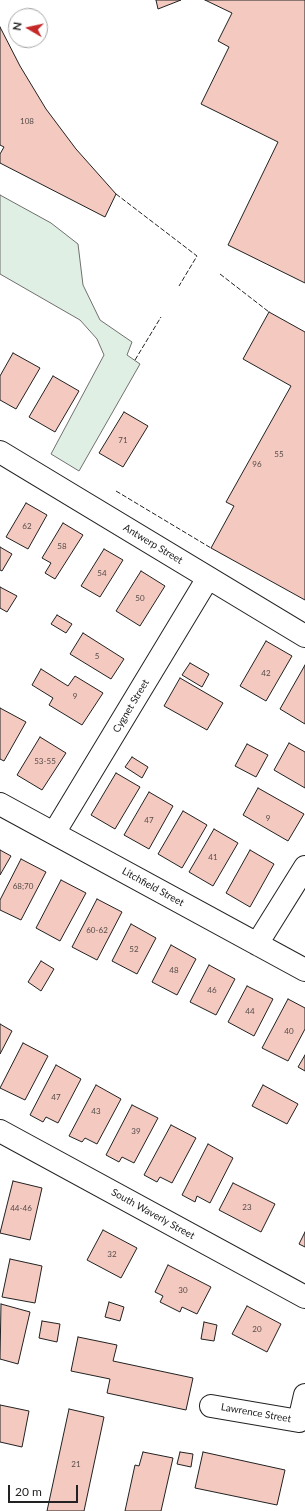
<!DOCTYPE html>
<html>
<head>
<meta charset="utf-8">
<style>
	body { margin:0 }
	#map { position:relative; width:305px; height:1511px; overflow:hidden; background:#fff; font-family:Lato,sans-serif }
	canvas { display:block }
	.north { position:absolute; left:8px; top:8px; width:40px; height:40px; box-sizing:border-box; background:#fff; border:1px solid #a7a7a7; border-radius:50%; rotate:279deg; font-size:11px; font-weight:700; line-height:16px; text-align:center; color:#222 }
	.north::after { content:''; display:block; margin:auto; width:14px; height:18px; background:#c62828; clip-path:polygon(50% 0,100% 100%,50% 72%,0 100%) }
	.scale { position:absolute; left:8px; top:1485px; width:70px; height:18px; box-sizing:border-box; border:2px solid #222; border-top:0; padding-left:5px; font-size:12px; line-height:14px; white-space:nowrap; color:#222; -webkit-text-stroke:3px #fff; paint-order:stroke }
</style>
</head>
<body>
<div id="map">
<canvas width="305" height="1511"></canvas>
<div class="north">N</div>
<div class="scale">20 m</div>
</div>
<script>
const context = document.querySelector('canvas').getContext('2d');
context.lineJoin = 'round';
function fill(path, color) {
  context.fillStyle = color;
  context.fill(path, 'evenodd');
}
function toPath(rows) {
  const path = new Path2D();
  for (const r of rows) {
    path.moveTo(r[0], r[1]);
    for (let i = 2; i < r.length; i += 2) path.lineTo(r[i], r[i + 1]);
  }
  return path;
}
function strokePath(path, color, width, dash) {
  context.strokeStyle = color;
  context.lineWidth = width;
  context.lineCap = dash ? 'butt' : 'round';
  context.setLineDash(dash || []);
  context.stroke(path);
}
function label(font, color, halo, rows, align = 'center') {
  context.font = font + ' Lato,sans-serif';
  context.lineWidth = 3;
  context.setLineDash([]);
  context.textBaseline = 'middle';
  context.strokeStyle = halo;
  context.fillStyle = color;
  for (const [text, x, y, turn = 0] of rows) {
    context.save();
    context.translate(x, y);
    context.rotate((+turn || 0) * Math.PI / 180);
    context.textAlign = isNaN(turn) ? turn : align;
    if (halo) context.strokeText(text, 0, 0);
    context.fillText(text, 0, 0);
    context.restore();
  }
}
const green = toPath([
	[0,195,51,223,78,244,83,285,100,320,132,342,127,355,140,364,79,471,51,454,104,355,97,339,80,320,0,274,0,195]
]);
fill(green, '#e0efe3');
strokePath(green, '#6f6f6f', 1);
const building = toPath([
	[156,0,181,0,158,9,156,0],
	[205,0,305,0,305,283,228,245,278,142,201,104,229,47,218,41,232,13,205,0],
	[0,27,20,66,46,109,76,149,116,194,105,217,0,163,0,154,4,147,0,145,0,27],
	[269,312,305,332,305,600,211,548,234,506,226,502,291,386,243,359,269,312],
	[13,353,40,368,16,409,0,400,0,376,13,353],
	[53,376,79,391,55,432,29,417,53,376],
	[124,412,148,426,123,467,99,453,124,412],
	[26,503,47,515,28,549,6,537,26,503],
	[63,523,83,535,55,579,45,573,51,563,42,558,63,523],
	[0,547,12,554,2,571,0,570,0,547],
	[104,549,123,560,100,597,81,586,104,549],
	[141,571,165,586,140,626,116,611,141,571],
	[0,587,17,596,7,612,0,608,0,587],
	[57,615,72,624,66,633,51,624,57,615],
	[83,633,124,659,111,679,70,654,83,633],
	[266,641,292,656,266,701,240,686,266,641],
	[190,663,209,674,202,687,182,675,190,663],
	[305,665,305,724,280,709,305,665],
	[41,669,68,686,75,676,103,693,82,725,49,705,53,698,32,685,41,669],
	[180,678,223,703,207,730,164,706,180,678],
	[0,708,26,722,4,761,0,759,0,708],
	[40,737,66,753,42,790,17,775,40,737],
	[289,743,305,752,305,788,274,770,289,743],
	[247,744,268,755,256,777,235,766,247,744],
	[132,757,148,767,142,778,125,767,132,757],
	[116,773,140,787,115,829,91,815,116,773],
	[258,788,304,814,288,841,243,815,258,788],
	[149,792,173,806,149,849,124,835,149,792],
	[183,811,207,825,182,868,158,854,183,811],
	[214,829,238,843,213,886,189,872,214,829],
	[0,850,11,856,0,875,0,850],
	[250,850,274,864,250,907,226,893,250,850],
	[21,859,46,872,21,920,0,910,0,900,21,859],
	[61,880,86,893,60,941,36,928,61,880],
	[97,899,122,912,97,960,72,947,97,899],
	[131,924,156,938,137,974,112,961,131,924],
	[171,945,196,959,177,995,152,982,171,945],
	[41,961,54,969,41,991,28,982,41,961],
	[209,965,235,979,216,1015,190,1002,209,965],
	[247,986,273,999,254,1036,228,1022,247,986],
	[288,999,305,1008,305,1029,288,1061,262,1048,288,999],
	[0,1024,12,1031,0,1054,0,1024],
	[23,1043,48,1056,25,1100,0,1088,23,1043],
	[305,1055,305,1071,298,1067,305,1055],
	[56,1065,81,1079,58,1123,46,1117,43,1122,30,1115,56,1065],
	[96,1085,121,1099,97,1144,85,1138,82,1142,69,1136,96,1085],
	[263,1085,298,1104,287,1124,252,1106,263,1085],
	[132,1105,158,1118,134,1163,122,1157,119,1162,106,1155,132,1105],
	[171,1125,196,1138,172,1183,160,1177,157,1182,144,1175,171,1125],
	[208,1144,233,1158,210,1203,197,1196,195,1202,182,1195,208,1144],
	[13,1181,42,1188,30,1240,0,1233,13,1181],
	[233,1183,275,1204,261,1232,219,1210,233,1183],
	[103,1230,137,1248,121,1278,87,1260,103,1230],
	[305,1232,305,1247,299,1244,305,1232],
	[10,1259,42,1266,35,1303,2,1297,10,1259],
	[168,1265,211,1287,197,1314,182,1307,180,1312,160,1302,163,1296,155,1292,168,1265],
	[109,1302,124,1307,120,1321,105,1317,109,1302],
	[1,1304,30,1312,18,1364,0,1359,1,1304],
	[247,1306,281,1324,267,1352,232,1334,247,1306],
	[42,1321,60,1324,57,1342,39,1338,42,1321],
	[204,1322,217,1325,214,1341,201,1339,204,1322],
	[78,1337,117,1345,113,1361,193,1378,186,1410,107,1393,110,1379,71,1371,78,1337],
	[0,1405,29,1411,22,1447,0,1442,0,1405],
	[69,1409,104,1417,84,1511,47,1511,69,1409],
	[143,1452,173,1458,161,1511,125,1511,135,1465,139,1466,143,1452],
	[180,1452,193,1454,191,1467,177,1464,180,1452],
	[203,1452,285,1470,277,1505,195,1488,203,1452]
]);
fill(building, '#f3c9c0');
strokePath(building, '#222', 1);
const minor = toPath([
	[0,452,305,636],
	[0,804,305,970],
	[54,833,208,578],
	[257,944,305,867],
	[0,1131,305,1297],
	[211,1406,299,1421,305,1395]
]);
strokePath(minor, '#222', 24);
strokePath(minor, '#fff', 22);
strokePath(toPath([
	[116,194,197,256,179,286],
	[220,274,269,312],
	[135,360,161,317],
	[116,491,211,548]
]), '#222', 1, [5, 2]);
label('8px', '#564c4a', null, [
	["108",27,121],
	["71",123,440],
	["55",279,454],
	["96",257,464],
	["62",27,526],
	["58",62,546],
	["54",102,573],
	["50",140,598],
	["5",97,656],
	["42",266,673],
	["9",75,696],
	["53-55",45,761],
	["9",268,818],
	["47",149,820],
	["41",213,857],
	["68;70",23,886],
	["60-62",97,930],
	["52",134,949],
	["48",174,970],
	["46",212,990],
	["44",250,1011],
	["40",289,1031],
	["47",56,1097],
	["43",96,1111],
	["39",136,1131],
	["23",247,1207],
	["44-46",21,1208],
	["32",112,1254],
	["30",183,1290],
	["20",257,1329],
	["21",76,1464]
]);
label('10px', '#222', '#fff', [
	["Antwerp Street",153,544,31],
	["Cygnet Street",131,706,-59],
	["Litchfield Street",153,887,29],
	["South Waverly Street",153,1214,29],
	["Lawrence Street",256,1413,10]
]);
</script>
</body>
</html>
